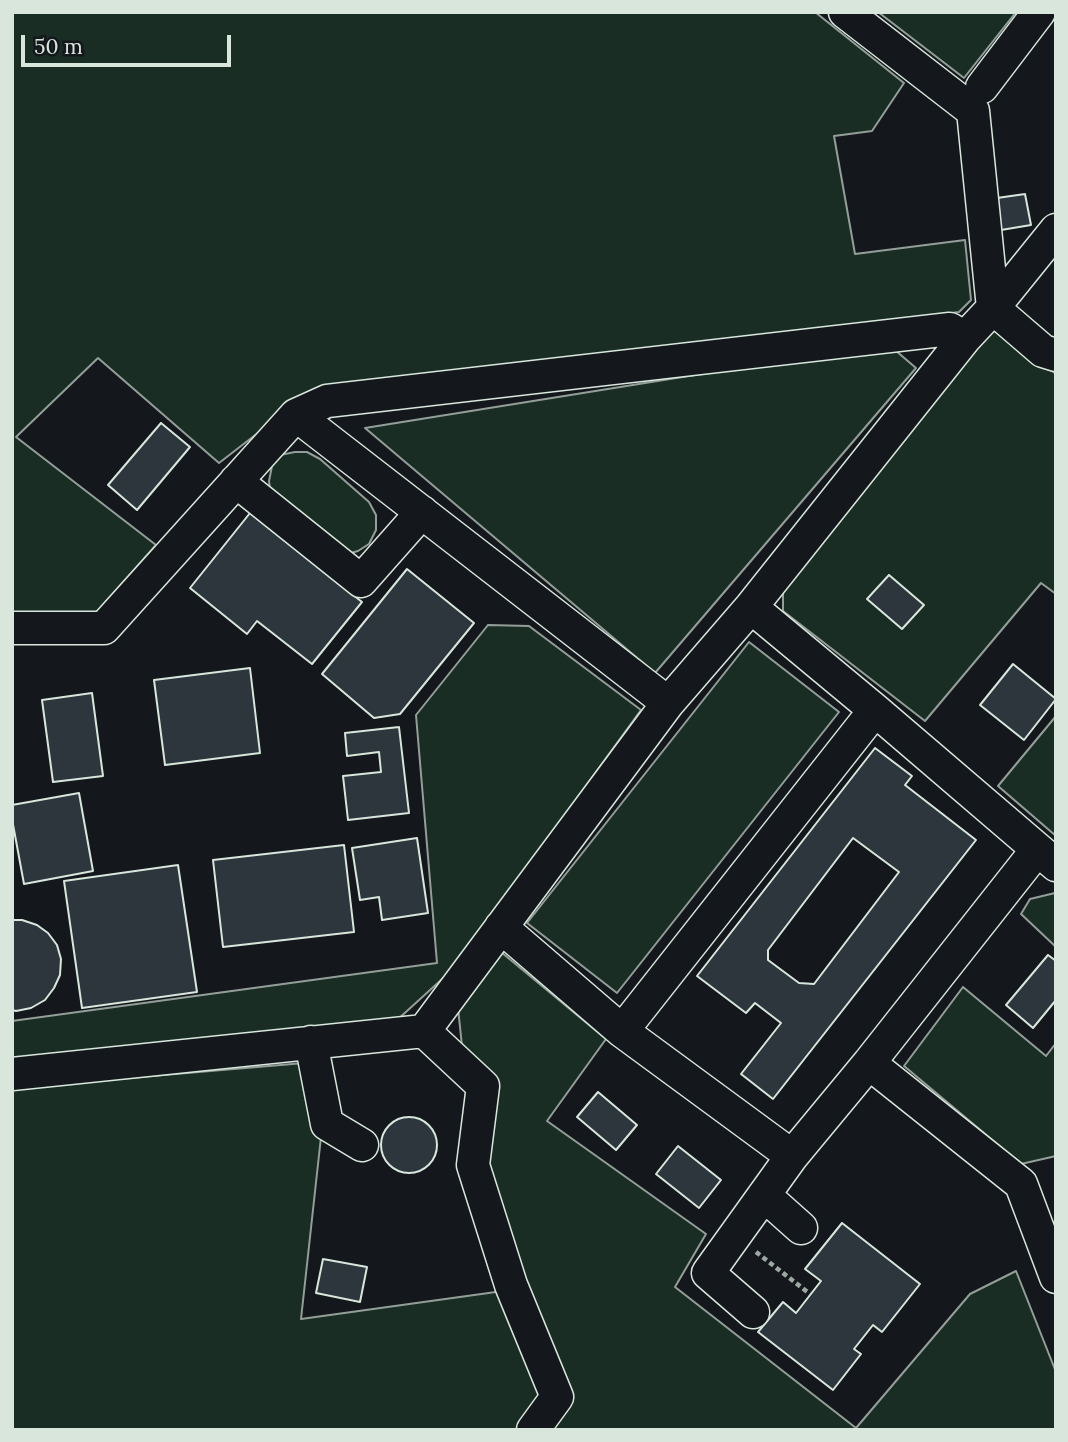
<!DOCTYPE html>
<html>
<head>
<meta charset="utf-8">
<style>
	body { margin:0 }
	#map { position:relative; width:1068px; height:1442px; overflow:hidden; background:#14181c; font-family:Lora,serif }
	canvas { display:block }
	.frame { position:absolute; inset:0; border:14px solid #d8e6dc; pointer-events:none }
	.scale { position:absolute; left:21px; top:35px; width:210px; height:32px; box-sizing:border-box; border:4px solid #d8e6dc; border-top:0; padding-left:9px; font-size:21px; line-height:24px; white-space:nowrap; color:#d8e6dc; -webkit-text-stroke:5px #14181c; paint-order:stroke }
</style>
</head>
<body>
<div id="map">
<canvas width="1068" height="1442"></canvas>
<div class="frame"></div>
<div class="scale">50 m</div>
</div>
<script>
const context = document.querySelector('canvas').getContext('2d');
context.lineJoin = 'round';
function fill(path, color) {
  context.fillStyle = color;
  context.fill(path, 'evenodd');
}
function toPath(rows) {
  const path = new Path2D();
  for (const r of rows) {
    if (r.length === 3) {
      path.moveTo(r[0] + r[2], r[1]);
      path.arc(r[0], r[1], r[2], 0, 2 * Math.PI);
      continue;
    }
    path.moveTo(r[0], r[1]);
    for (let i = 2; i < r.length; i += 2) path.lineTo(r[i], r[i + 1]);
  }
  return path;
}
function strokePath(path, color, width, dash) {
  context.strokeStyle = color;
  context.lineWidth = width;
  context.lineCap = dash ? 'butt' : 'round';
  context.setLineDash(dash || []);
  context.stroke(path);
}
const green = toPath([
	[12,12,815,12,904,83,872,131,834,136,855,254,965,240,971,300,959,312,307,395,219,463,98,358,16,437,156,545,94,615,12,616,12,12],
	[878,12,1016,12,964,78,878,12],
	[990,326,1056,374,1056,594,1041,583,925,721,783,611,783,583,990,326],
	[888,344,916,368,655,673,365,428,888,344],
	[295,452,307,452,320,459,369,502,376,515,376,530,369,544,358,551,347,554,270,489,269,481,272,466,280,455,295,452],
	[488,625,529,626,641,710,452,970,396,1021,12,1063,12,1021,437,963,416,715,488,625],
	[749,642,839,712,617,993,527,923,749,642],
	[1056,716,1056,836,998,786,1056,716],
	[1055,893,1056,894,1056,947,1021,914,1030,899,1055,893],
	[501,952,606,1039,547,1121,706,1234,675,1287,856,1428,970,1294,1016,1271,1056,1372,1056,1430,544,1430,568,1396,483,1169,462,1046,458,1008,501,952],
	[963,987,1046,1056,1056,1043,1056,1156,1021,1164,904,1066,963,987],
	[304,1063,321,1137,301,1319,503,1291,542,1394,516,1430,12,1430,12,1088,304,1063]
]);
fill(green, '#1a2d24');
strokePath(green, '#939e99', 2);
const building = toPath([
	[1025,194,1031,225,1001,230,997,198,1025,194],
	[161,423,190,447,137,510,108,485,161,423],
	[250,513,362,602,312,664,257,621,247,634,190,588,250,513],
	[407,569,474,623,400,714,374,718,322,674,407,569],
	[889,575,924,605,902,629,867,599,889,575],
	[1013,664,1056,699,1024,740,980,705,1013,664],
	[250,668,260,753,165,765,154,680,250,668],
	[92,693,103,776,53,782,42,700,92,693],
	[399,727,409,813,348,820,343,776,381,772,379,752,347,756,345,733,399,727],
	[875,748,912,776,905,785,976,840,773,1099,741,1074,781,1023,755,1003,746,1013,697,976,875,748],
	[853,838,899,872,814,984,799,983,768,960,768,950,853,838],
	[79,793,93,871,24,884,12,819,12,805,79,793],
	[417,838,428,913,382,920,379,897,360,900,352,848,417,838],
	[344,845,354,932,223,947,213,860,344,845],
	[178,865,197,992,82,1008,64,881,178,865],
	[12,920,22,920,37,925,48,933,57,945,61,959,60,975,54,988,45,1000,31,1008,16,1011,12,1010,12,920],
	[1048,955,1056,961,1056,1000,1033,1028,1006,1005,1048,955],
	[598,1092,637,1125,616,1150,577,1117,598,1092],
	[409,1145,28],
	[678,1146,721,1180,699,1208,656,1174,678,1146],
	[842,1223,920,1284,882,1332,873,1325,854,1349,861,1354,833,1390,758,1332,783,1302,796,1313,821,1281,805,1269,842,1223],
	[323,1259,367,1267,360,1302,316,1293,323,1259]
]);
fill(building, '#2c363c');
strokePath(building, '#d8e6dc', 2);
const minor = toPath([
	[845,12,973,111,993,308,1043,351,1056,355],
	[982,87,1039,12],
	[296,415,668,703],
	[236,481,361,581,422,512],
	[751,607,875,710,1056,865],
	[12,628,104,628,296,415,327,401,950,329,965,338],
	[875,710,622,1031,792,1156,869,1063,1037,850],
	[501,927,622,1031],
	[424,1031,483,1086,473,1165,511,1285,557,1397,533,1430],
	[311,1042,327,1124,362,1145],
	[869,1063,1021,1184,1056,1277],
	[12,1074,424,1031,668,703,751,607,965,338,993,308,1056,230],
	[764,1195,801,1228],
	[753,1312,708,1273,792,1156]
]);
strokePath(minor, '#d8e6dc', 35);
strokePath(toPath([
	[756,1252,810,1294]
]), '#9da8a2', 4.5, [5, 3.5]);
strokePath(minor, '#14181c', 32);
</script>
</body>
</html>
